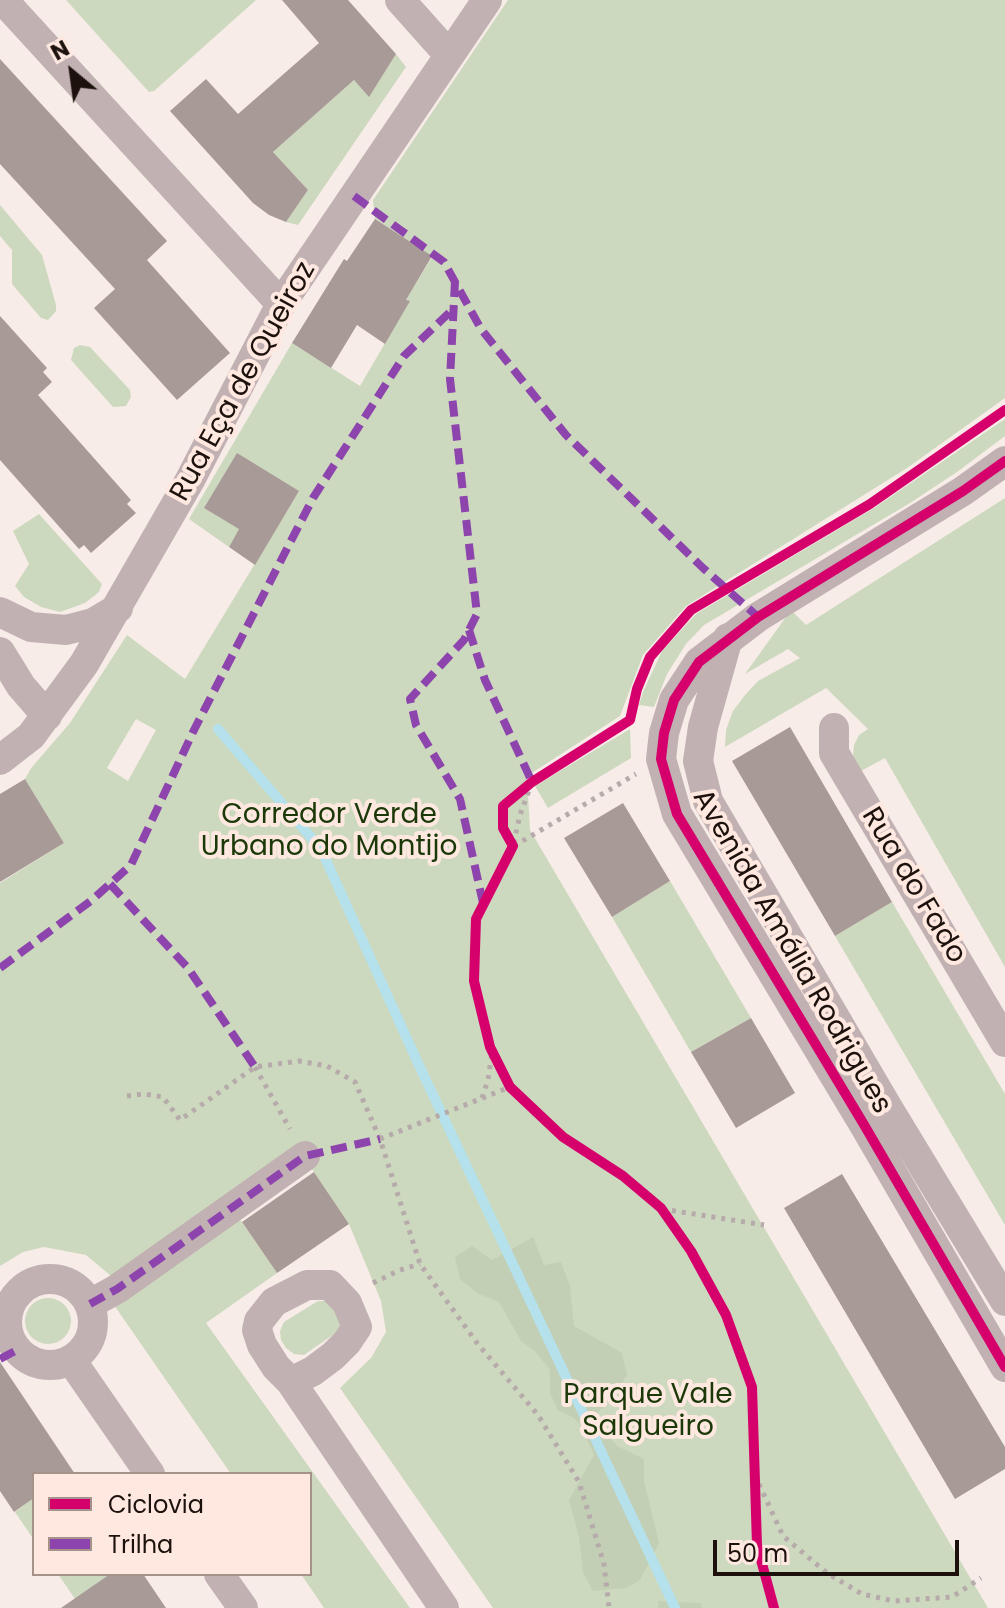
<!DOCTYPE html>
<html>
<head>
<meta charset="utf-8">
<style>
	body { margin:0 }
	#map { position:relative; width:1005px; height:1608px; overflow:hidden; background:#f7ece7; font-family:Poppins,sans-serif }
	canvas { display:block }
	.legend { position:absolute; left:32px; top:1472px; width:280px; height:104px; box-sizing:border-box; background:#fee8e0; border:2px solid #a4928b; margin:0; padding:10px 14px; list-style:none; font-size:24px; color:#1c110c }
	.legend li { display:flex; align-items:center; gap:16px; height:40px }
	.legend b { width:40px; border:2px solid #a4928b }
	.north { position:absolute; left:32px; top:32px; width:80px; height:80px; -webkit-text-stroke:6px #fee8e0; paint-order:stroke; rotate:331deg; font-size:22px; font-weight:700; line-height:32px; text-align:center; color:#1c110c }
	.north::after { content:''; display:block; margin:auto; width:28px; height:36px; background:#1c110c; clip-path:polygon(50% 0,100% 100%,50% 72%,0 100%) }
	.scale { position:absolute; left:713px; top:1540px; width:246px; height:36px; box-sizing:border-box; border:4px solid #1c110c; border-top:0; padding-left:10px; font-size:24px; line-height:28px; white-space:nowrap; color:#1c110c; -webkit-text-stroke:6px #fee8e0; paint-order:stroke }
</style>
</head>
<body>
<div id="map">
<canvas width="1005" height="1608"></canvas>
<ul class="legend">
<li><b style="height:10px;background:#d6006c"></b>Ciclovia</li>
<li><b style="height:10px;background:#8e44ad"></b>Trilha</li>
</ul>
<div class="north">N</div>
<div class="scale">50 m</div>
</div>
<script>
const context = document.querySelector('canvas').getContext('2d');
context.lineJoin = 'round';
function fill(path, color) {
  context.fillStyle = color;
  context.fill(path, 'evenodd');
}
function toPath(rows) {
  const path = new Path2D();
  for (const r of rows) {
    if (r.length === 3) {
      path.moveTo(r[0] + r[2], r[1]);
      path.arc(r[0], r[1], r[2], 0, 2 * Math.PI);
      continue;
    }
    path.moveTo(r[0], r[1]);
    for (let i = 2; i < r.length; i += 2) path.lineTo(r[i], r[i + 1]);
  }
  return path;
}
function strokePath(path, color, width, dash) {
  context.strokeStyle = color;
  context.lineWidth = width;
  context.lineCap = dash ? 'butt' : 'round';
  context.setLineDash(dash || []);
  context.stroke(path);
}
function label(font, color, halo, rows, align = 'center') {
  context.font = font + ' Poppins,sans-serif';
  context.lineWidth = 8;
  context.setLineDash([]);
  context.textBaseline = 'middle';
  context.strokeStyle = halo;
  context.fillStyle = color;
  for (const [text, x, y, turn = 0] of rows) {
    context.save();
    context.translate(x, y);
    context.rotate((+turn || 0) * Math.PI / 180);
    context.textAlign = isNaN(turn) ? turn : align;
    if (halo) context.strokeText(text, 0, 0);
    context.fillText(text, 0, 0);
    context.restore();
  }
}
fill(toPath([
	[66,0,256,0,154,91,149,92],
	[508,0,1005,0,1005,398,907,468,686,606,643,655,620,716,527,776,530,830,988,1608,493,1608,340,1388,371,1358,386,1332,381,1301,349,1224,310,1166,306,1141,111,1276,86,1255,44,1247,23,1252,0,1266,0,883,64,843,25,779,32,767,70,723,127,635,185,679,299,491,239,529,229,547,189,519,292,343,360,386,409,302,406,300,432,257,375,219,373,200],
	[136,719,156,730,128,781,107,768],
	[396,54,406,67,298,225,286,222,308,190,273,152,354,80,369,96],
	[0,205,42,255,56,305,56,311,48,320,41,318,12,284,12,250,0,236],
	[80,345,90,347,130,390,131,397,126,406,113,407,71,360,74,348],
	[1005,419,1005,436,957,472,910,503,704,625,686,644,667,674,654,707,639,705,643,692,662,651,696,614,874,508],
	[1005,498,1005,967,885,758,861,771,853,756,854,745,859,735,868,729,826,688,725,747,726,730,733,711,745,695,758,681,800,658,788,649,745,674,791,610,806,625],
	[39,514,102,584,99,592,85,603,60,612,41,607,24,597,15,586,29,564,13,531],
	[630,729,631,758,548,808,535,786],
	[670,881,751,1018,691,1052,612,917],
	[892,902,1005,1094,1005,1225,835,936],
	[237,1215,277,1273,206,1323,410,1608,324,1608,301,1574,310,1574,310,1474,231,1474,114,1305],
	[48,1321,23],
	[318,1301,329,1301,342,1323,337,1332,304,1355,294,1354,286,1348,281,1340,280,1331,284,1322],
	[34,1498,34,1540,15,1512],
	[58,1574,110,1574,75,1599]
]), '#cdd9be');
fill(toPath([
	[533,1237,544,1265,561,1262,570,1286,574,1326,622,1353,627,1375,615,1395,598,1412,604,1431,617,1446,644,1459,644,1481,659,1543,640,1580,626,1588,593,1591,583,1572,579,1537,569,1500,594,1455,581,1425,574,1418,558,1410,550,1393,550,1370,535,1351,521,1341,499,1302,477,1293,460,1279,455,1257,472,1246,492,1260],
	[658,1601,701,1603,702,1608,658,1608]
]), '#c3cfb4');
strokePath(toPath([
	[218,729,321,849,417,1061,675,1608]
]), '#b4e1eb', 10);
fill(toPath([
	[282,0,348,0,396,54,369,97,354,80,273,152,308,190,286,222,269,215,253,203,170,111,206,79,238,114,319,43],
	[0,59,167,241,147,260,230,353,177,400,94,308,115,289,0,164],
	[375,219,432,256,406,300,410,301,385,344,357,325,331,368,292,343,344,259,347,261],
	[0,316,47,368,43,372,52,382,38,395,131,500,127,504,136,513,91,553,84,545,79,549,0,460],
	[237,453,299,491,255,565,229,547,239,529,204,508],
	[790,727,892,902,835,936,732,761],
	[25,779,64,843,0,882,0,794],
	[623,803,670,881,612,917,564,838],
	[751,1018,795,1093,736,1128,691,1052],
	[314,1172,349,1224,277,1273,242,1222],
	[842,1174,1005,1447,1005,1469,955,1499,784,1208],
	[0,1362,75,1474,34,1474,34,1498,14,1512,0,1491],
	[110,1574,143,1574,166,1608,61,1608]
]), '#a89a96');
strokePath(toPath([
	[532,782,520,815,513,846,476,919,474,981,490,1047,510,1087,563,1137,623,1176,661,1208,691,1251,726,1315,752,1387,757,1545,774,1608],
	[514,846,636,774],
	[255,1067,290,1129],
	[127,1096,144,1094,163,1097,180,1120,255,1067,299,1061,327,1066,355,1082,380,1139,420,1264,477,1343,538,1415,579,1482,604,1564,609,1608],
	[482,1098,488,1080,492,1053],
	[380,1139,510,1087],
	[662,1209,764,1225],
	[373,1283,400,1270,420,1264],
	[759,1484,783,1536,827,1573,862,1594,894,1601,952,1597,981,1578]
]), '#b6aaaa', 5, [4, 6]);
strokePath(toPath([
	[3,0,281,304],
	[400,0,449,55],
	[1005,461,963,491,758,617,699,662,674,700,664,733,661,759,677,814,863,1123,1005,1367],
	[0,612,31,627,66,630,93,623,118,608],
	[728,638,703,727,698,761,708,801,888,1108,1005,1301],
	[0,652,21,686,47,716],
	[834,728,834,753,1005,1042],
	[0,760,31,736,84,664,190,480,281,304,487,0],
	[50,1322,43],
	[90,1304,117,1289,305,1156],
	[71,1360,150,1474],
	[291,1382,313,1371,333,1356,347,1342,357,1327,347,1303,330,1285,307,1285,274,1302,259,1321,257,1330,262,1345,276,1367,291,1382,444,1608],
	[219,1574,243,1608]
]), '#c1b1b3', 30);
strokePath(toPath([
	[354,196,444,262,481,329,566,435,703,568,758,617],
	[455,281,450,379,477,614,464,640,410,699,416,725,460,799,483,903],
	[469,630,485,680,532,782],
	[110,884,188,968,255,1067],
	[0,968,92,900,131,865,194,730,313,498,404,356,453,309],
	[90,1304,117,1289,305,1156,380,1139],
	[0,1359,17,1350]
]), '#8e44ad', 8, [16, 8]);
strokePath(toPath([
	[1005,461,963,491,758,617,699,662,674,700,664,733,661,759,677,814,863,1123,1005,1367],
	[774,1608,757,1545,752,1387,726,1315,691,1251,661,1208,623,1176,563,1137,510,1087,490,1047,474,981,476,919,513,846,503,828,503,806,532,782,630,720,637,689,650,657,691,610,870,504,1005,410]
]), '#d6006c', 10);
label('28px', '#1c110c', '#fee8e0', [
	["Rua Eça de Queiroz",244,382,-61],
	["Rua do Fado",913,886,59],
	["Avenida Amália Rodrigues",791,952,60]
]);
label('28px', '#1b3908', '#fee8e0', [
	["Corredor Verde",329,816],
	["Urbano do Montijo",329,848],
	["Parque Vale",648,1396],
	["Salgueiro",648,1428]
]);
</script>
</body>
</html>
